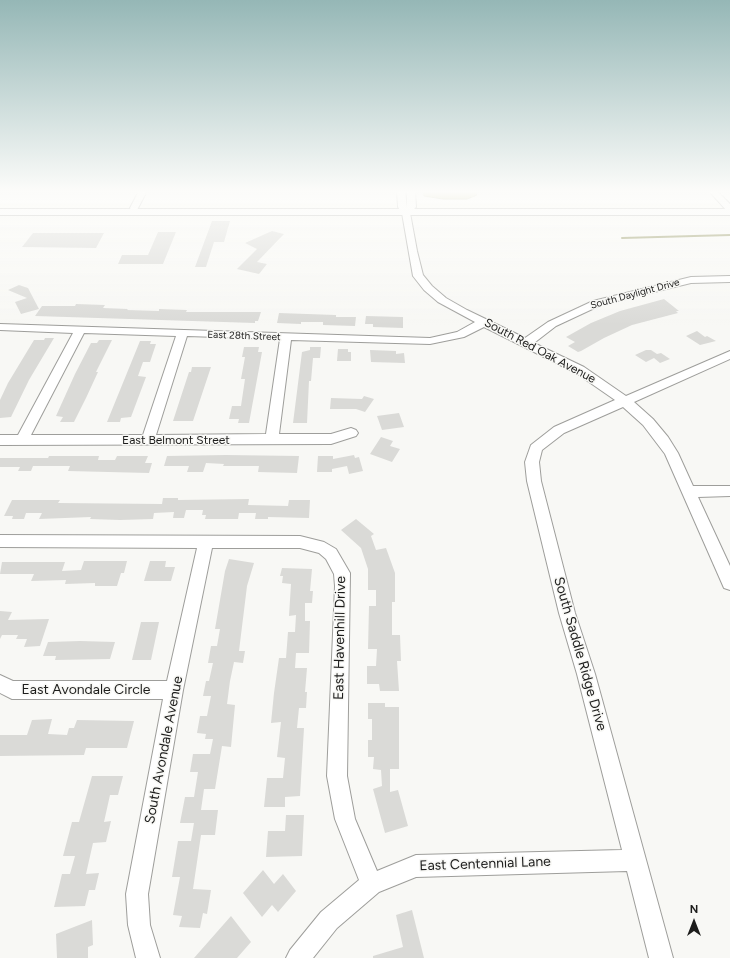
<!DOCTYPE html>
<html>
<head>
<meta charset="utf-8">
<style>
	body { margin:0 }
	#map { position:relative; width:730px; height:958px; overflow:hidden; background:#f8f8f5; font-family:Figtree,sans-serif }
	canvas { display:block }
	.north { position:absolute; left:674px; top:902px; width:40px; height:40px; -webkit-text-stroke:3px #f8f8f5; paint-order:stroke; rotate:0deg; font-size:11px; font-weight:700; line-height:16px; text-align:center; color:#1d1d1c }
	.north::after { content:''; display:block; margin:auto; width:14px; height:18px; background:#1d1d1c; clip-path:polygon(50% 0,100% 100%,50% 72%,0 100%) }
</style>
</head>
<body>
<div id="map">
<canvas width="730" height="958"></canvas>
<div class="north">N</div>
</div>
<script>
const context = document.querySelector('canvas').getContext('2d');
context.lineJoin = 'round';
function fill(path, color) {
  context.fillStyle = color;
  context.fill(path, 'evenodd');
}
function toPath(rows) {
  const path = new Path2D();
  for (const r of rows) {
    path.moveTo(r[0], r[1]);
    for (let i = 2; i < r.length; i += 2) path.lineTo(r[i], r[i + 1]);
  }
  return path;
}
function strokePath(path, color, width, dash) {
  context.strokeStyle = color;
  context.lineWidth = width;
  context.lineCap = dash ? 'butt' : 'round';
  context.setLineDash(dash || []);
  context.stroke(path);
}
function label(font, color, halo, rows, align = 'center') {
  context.font = font + ' Figtree,sans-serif';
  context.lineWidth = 3;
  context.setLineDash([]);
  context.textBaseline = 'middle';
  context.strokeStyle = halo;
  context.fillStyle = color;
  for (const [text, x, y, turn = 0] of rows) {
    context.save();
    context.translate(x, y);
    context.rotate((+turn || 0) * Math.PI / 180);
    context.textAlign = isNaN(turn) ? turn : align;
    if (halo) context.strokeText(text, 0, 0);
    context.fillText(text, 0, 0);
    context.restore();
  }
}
const water = toPath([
	[423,191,475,191,477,195,467,199,443,199,424,196,423,191]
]);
fill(water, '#b8bc6a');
strokePath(water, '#8a8c53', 1);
strokePath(toPath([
	[622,238,730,235]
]), '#8a8c53', 2);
fill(toPath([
	[212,221,230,221,224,242,214,242,206,267,195,267],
	[272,231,284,234,257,262,267,264,259,274,237,269,257,249,245,243],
	[158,232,176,232,163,264,118,264,122,255,148,255],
	[33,233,104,233,96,248,22,247],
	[19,285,28,288,39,309,21,314,15,302,27,298,8,290],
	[664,299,679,311,676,311,678,313,632,325,604,338,581,351,578,352,568,346,575,342,566,337,591,323,620,311],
	[76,304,105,305,103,308,128,309,127,310,159,311,159,309,187,310,186,312,261,312,258,321,255,321,255,323,35,316,42,306,75,306],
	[279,313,336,315,336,317,356,317,355,326,323,325,323,322,301,322,301,324,277,323],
	[366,316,403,317,403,328,373,327,373,324,365,324],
	[697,331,705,337,707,336,716,341,700,345,686,336],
	[45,338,54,338,29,380,11,417,0,418,0,400,8,383,34,340,44,340],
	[99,340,112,340,96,372,98,372,86,398,74,422,60,422,63,417,56,416,75,374,91,343,97,343],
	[140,341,151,341,150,344,156,344,150,362,143,362,138,376,146,377,131,417,121,418,120,422,107,422],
	[244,347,259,347,258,352,262,352,249,423,238,423,239,419,229,419,232,406,241,406,245,379,241,379,245,357,242,357],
	[310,347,321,347,320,358,313,358,311,381,309,381,307,423,293,423,302,352,310,350],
	[338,349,348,349,348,352,351,352,351,361,337,361],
	[370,350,396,351,396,354,404,353,405,363,371,362],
	[646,350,651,350,657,354,661,353,670,359,660,363,654,358,646,362,635,355],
	[192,367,211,367,193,421,173,421,189,372,191,372],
	[364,396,374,399,365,412,356,409,330,409,331,398,362,399],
	[399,413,404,427,382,430,377,416],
	[381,437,393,441,390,446,400,449,392,462,370,454],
	[354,455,355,458,359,457,363,471,349,474,347,466,332,469,332,472,317,472,318,456,333,456,333,459],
	[49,456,99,456,98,460,115,460,117,456,148,456,145,463,152,463,149,473,68,471,70,466,33,466,31,471,18,471,20,467,0,467,0,458,48,458],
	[167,456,226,455,299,456,297,473,258,472,259,466,223,466,224,464,206,463,203,472,187,472,189,466,164,466],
	[163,498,178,498,178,500,249,499,248,505,288,506,289,500,310,500,309,518,268,517,268,519,255,519,256,513,239,513,238,519,205,519,206,515,202,515,203,510,186,510,184,518,173,518,174,512,154,513,153,519,120,520,90,519,91,517,39,519,42,513,26,513,24,519,12,519,13,516,4,516,12,500,60,500,58,503,162,504],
	[356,519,374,534,371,536,376,550,386,548,395,573,395,602,392,602,392,635,400,635,401,661,397,661,399,691,380,691,379,684,367,684,367,666,376,666,377,649,368,649,369,606,376,606,376,590,368,590,368,569,361,548,341,530],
	[229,559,254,563,247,586,239,651,245,651,243,663,234,662,230,681,227,704,235,705,231,747,222,746,215,789,204,789,201,810,218,810,215,835,201,835,193,889,211,890,207,914,203,913,200,928,179,927,182,916,173,915,180,877,172,877,178,841,191,841,194,823,180,823,185,797,194,797,198,772,190,772,193,754,210,754,213,739,205,739,206,734,197,733,200,716,207,716,211,696,203,696,206,681,209,681,213,663,208,663,211,646,217,646,220,629,215,629,225,571],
	[84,561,127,561,124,573,121,573,117,586,95,586,95,583,65,584,66,580,31,581,34,574,0,574,2,562,65,562,62,571,81,570],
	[150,561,166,561,165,567,175,567,171,581,144,581],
	[282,568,312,569,310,591,313,591,312,603,305,603,305,621,310,621,309,653,296,653,295,668,307,668,305,692,307,692,306,708,299,708,297,728,304,728,300,796,285,797,285,807,264,807,267,778,283,778,285,758,277,757,281,722,271,723,274,693,279,658,286,658,288,632,295,632,296,615,289,616,291,584,282,583,283,576,280,576],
	[0,611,12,612,8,620,49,619,40,646,24,647,27,639,16,639,18,635,2,635,0,639],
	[141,622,159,622,151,660,132,660],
	[80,641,115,642,110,659,55,660,56,656,43,656,48,642],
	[368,703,385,703,385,707,399,707,399,769,390,769,390,792,398,790,408,826,385,833,373,789,382,786,381,770,373,769,374,757,368,757,368,740,372,740,372,719,368,719],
	[52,719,48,734,67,735,69,728,74,728,77,720,134,721,127,748,86,748,84,755,0,756,0,735,27,735,32,720],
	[92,776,123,776,118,795,110,795,104,822,111,821,106,842,93,843,86,874,99,873,95,890,89,890,85,906,54,907,62,874,70,874,75,856,63,856,72,822,79,822],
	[286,815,304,815,302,856,266,857,268,831,285,831],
	[263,870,274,884,283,874,296,891,278,912,272,905,262,917,243,893],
	[412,910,424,958,373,958,373,956,403,947,396,915],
	[231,916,251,942,237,958,194,958],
	[92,920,93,945,88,947,88,958,57,958,56,934]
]), '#dadad7');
const minor = toPath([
	[139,191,147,191,137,210,131,210,130,208,139,191],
	[397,191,405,191,407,207,407,191,415,191,416,207,410,213,417,251,423,275,432,286,446,298,467,310,525,338,548,322,593,301,691,277,730,276,730,282,691,283,601,305,556,326,534,343,584,367,626,396,730,351,730,359,634,402,653,419,668,437,678,453,693,486,730,486,730,496,698,497,730,566,730,590,724,588,665,454,643,425,623,407,564,433,542,450,539,462,541,481,575,613,595,674,673,958,649,958,627,871,416,877,379,892,337,928,313,958,286,958,290,950,321,912,359,880,335,819,327,776,335,586,334,574,326,559,319,553,300,548,212,548,183,690,148,894,150,925,160,958,136,958,128,925,126,894,163,699,12,699,0,693,0,675,13,681,167,681,197,548,0,547,0,535,300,536,324,542,336,549,350,573,347,776,355,819,377,871,416,855,622,850,577,674,559,613,527,481,525,462,531,445,554,427,615,400,576,373,484,327,464,337,430,344,291,340,279,434,331,434,351,428,356,430,358,433,356,436,331,444,0,445,0,435,18,435,73,333,0,330,0,324,430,338,457,332,475,322,438,302,424,290,413,276,402,213,398,207,397,191],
	[84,333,176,336,143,435,31,435,84,333],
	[187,336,280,339,266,434,156,435,187,336],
	[709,191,717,191,730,204,730,212,727,211,709,191]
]);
const major = toPath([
	[0,209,730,209,730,215,0,215,0,209]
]);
strokePath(minor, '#9e9e9b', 2);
strokePath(major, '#9e9e9b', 2);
fill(minor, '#fff');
fill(major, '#fff');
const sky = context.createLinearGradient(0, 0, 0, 325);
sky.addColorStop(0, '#95b7b6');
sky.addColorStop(0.59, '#fcfcfa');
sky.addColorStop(1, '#fcfcfa00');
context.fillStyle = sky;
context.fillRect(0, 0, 730, 325);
label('10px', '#1d1d1c', '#f8f8f5', [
	["South Daylight Drive",635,294,-15],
	["East 28th Street",244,336,2]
]);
label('12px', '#1d1d1c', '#f8f8f5', [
	["South Red Oak Avenue",540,351,28],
	["East Belmont Street",176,440]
]);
label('14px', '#1d1d1c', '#f8f8f5', [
	["East Havenhill Drive",340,638,-89],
	["South Saddle Ridge Drive",580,654,74],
	["East Avondale Circle",86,690],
	["South Avondale Avenue",164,750,-79],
	["East Centennial Lane",485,864,-2]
]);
</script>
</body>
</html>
